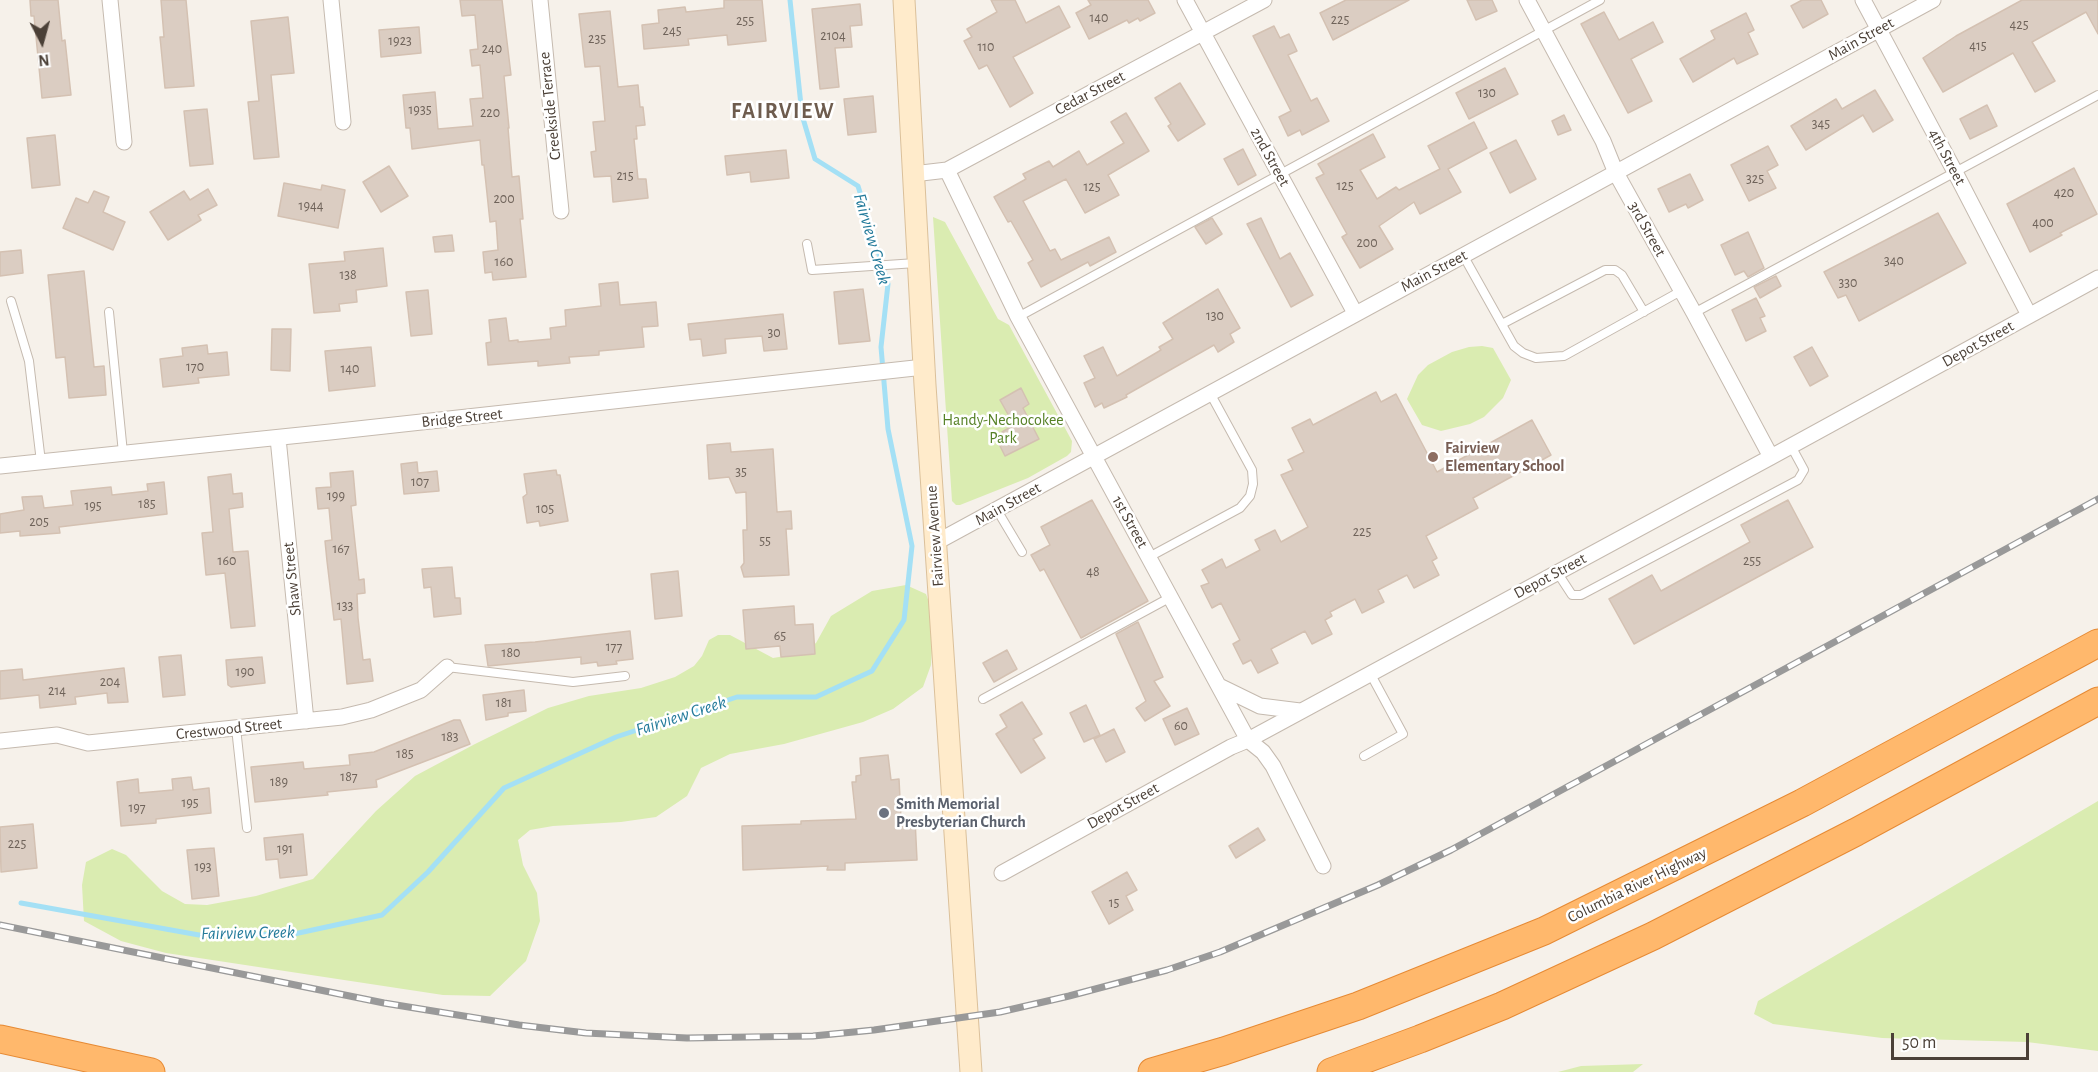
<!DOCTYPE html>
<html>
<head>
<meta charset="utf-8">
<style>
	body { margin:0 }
	#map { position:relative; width:2098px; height:1072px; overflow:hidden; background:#f6f1ea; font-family:"Alegreya Sans",sans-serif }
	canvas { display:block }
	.north { position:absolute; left:12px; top:12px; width:60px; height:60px; -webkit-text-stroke:4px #fff; paint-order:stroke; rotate:174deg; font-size:16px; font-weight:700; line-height:24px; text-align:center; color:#4b4037 }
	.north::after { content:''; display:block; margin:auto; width:21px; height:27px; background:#4b4037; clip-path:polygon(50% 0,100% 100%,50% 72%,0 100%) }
	.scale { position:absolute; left:1891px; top:1033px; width:138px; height:27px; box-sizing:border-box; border:3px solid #4b4037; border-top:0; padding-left:8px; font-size:18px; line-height:21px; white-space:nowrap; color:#4b4037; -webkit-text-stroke:4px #fff; paint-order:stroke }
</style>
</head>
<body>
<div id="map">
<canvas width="2098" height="1072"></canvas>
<div class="north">N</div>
<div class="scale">50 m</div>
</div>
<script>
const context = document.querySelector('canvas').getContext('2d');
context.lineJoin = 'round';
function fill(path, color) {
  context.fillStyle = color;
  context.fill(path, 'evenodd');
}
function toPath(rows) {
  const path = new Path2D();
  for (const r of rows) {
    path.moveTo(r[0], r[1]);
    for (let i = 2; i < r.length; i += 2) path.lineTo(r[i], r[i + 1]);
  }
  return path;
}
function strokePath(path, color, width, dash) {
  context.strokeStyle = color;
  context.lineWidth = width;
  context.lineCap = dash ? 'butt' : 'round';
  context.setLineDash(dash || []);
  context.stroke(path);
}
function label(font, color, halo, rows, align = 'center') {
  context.font = font + ' "Alegreya Sans",sans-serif';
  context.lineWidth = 5;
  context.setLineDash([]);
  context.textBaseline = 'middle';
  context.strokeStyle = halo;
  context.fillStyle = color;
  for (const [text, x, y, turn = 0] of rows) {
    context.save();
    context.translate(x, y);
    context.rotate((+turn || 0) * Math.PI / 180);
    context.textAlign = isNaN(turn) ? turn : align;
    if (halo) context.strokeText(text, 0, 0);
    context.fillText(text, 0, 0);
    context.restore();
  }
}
fill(toPath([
	[933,217,945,222,998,319,1009,325,1072,441,1071,452,1067,456,1028,478,960,505,956,505,952,501],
	[1482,346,1493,348,1511,380,1503,398,1484,417,1470,424,1441,431,1422,425,1407,399,1418,375,1428,365,1452,352,1469,347],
	[906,585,926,594,934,616,931,665,923,687,893,709,863,722,838,729,784,744,730,754,701,768,687,796,656,817,621,822,553,826,530,830,518,840,523,865,537,893,540,921,526,961,490,996,443,995,166,953,121,941,84,921,82,885,86,862,112,849,126,855,162,891,185,904,207,905,256,896,313,879,376,811,415,776,475,744,548,708,589,696,641,688,675,677,694,666,702,656,709,640,718,635,730,635,773,658,797,654,816,643,831,616,872,591],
	[2098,801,2098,1051,2027,1042,1882,1038,1773,1024,1754,1014,1758,1001],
	[1643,1064,1633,1072,1558,1072,1581,1066]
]), '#daecb1');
strokePath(toPath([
	[21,903,199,935,294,934,382,915,428,872,504,788,616,737,737,697,816,697,872,671,904,620,912,546,888,429,881,347,888,284,858,186,815,159,802,115,790,0]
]), '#a4e0f5', 5);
const building = toPath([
	[30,0,58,0,62,41,65,40,71,95,42,98,34,16,31,16,30,0],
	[161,0,186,0,194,86,165,88,160,37,164,37,161,0],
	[460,0,502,0,511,75,504,76,509,128,508,128,512,177,519,176,523,219,520,219,526,277,493,280,492,272,485,273,483,252,498,250,496,221,490,222,484,165,482,165,480,140,412,149,410,128,406,128,403,95,435,92,438,129,473,126,470,99,483,98,480,65,472,66,470,50,478,49,475,15,462,16,460,0],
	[724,0,762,0,766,41,728,45,727,35,688,39,689,45,644,49,642,25,659,23,658,10,685,7,686,12,724,8,724,0],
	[991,0,1015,0,1026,23,1059,6,1070,27,1013,57,1033,93,1010,107,987,65,979,69,964,41,972,37,967,29,997,12,991,0],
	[1088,0,1148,0,1155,13,1140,21,1138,18,1129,23,1127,20,1089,39,1076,13,1091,5,1088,0],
	[1346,0,1409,0,1333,40,1320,13,1346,0],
	[1467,0,1492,0,1497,11,1476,20,1467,0],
	[1802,0,1821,0,1828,14,1803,28,1791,6,1802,0],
	[2022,0,2098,0,2098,34,2086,12,2032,42,2055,81,2035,92,2013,53,1943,92,1923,58,1956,36,2022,0],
	[860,4,862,25,850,26,852,47,835,48,839,87,820,89,812,9,860,4],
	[610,11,618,87,638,85,640,107,643,107,645,125,636,126,637,139,634,139,638,179,646,179,648,198,613,202,611,176,594,177,591,152,596,151,593,122,605,121,600,66,585,67,579,14,610,11],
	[1604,12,1619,40,1653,22,1663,42,1631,59,1652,101,1628,113,1581,24,1604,12],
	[1746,13,1754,30,1748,33,1758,54,1737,64,1734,58,1693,82,1680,59,1715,39,1711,31,1746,13],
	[288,17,294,73,271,75,279,157,254,159,248,102,259,101,251,21,288,17],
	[1274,26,1280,38,1289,34,1297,51,1288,55,1311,101,1317,98,1329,121,1302,135,1300,130,1288,136,1279,117,1291,111,1253,36,1274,26],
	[419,27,421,53,381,57,379,30,419,27],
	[1505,68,1518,94,1469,119,1456,93,1505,68],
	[1180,83,1205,124,1178,141,1168,126,1171,124,1155,98,1180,83],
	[1875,90,1893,120,1873,132,1863,115,1806,150,1791,126,1836,99,1842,109,1875,90],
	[873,96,876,132,848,135,844,99,873,96],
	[1987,105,1997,126,1970,139,1960,119,1987,105],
	[207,109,213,164,190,166,184,111,207,109],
	[1126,113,1149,151,1108,175,1119,195,1085,213,1066,179,1023,201,1050,251,1055,249,1061,260,1109,237,1116,252,1090,266,1088,262,1041,287,1028,263,1033,260,1011,221,1008,222,994,197,1026,179,1023,174,1049,161,1053,167,1079,151,1087,165,1124,143,1111,122,1126,113],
	[1564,115,1571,130,1558,135,1552,121,1564,115],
	[1474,122,1487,148,1448,169,1461,192,1420,214,1414,202,1379,226,1393,249,1360,268,1342,237,1347,234,1316,178,1324,174,1318,164,1373,134,1385,157,1360,170,1377,199,1396,187,1399,190,1440,169,1428,146,1474,122],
	[55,135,60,185,32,188,27,138,55,135],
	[1516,140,1536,179,1510,193,1490,153,1516,140],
	[1768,146,1778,165,1767,171,1776,188,1749,201,1731,165,1768,146],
	[1243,149,1256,175,1238,185,1224,159,1243,149],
	[786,150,789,178,751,182,750,172,727,175,725,156,786,150],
	[389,166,408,196,381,212,363,182,389,166],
	[2074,168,2097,214,2060,233,2062,235,2030,252,2007,204,2074,168],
	[1690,174,1703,200,1688,208,1686,204,1669,212,1658,189,1690,174],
	[284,183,321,190,322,185,345,190,338,228,278,216,284,183],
	[208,189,217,205,198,215,201,220,168,240,150,212,184,191,190,200,208,189],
	[94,191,109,197,103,212,125,222,113,250,63,228,76,198,88,203,94,191],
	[1938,213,1966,263,1859,321,1846,295,1838,298,1824,272,1938,213],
	[1212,218,1222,234,1206,244,1195,227,1212,218],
	[1261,218,1280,259,1290,253,1313,295,1291,307,1247,224,1261,218],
	[1748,232,1764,268,1748,277,1744,271,1735,275,1721,245,1748,232],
	[452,235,454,251,435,252,433,237,452,235],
	[383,248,387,286,356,290,357,302,339,304,340,311,314,313,309,264,345,261,344,252,383,248],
	[21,250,23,273,0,276,0,252,21,250],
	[84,271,94,367,104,366,106,395,69,398,65,357,56,358,48,275,84,271],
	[1776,276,1781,286,1760,298,1754,287,1776,276],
	[618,282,620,305,656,302,658,326,642,327,644,347,599,351,599,355,569,357,570,363,538,366,538,361,488,365,486,343,491,342,489,320,506,318,509,341,518,340,518,342,551,339,550,328,566,326,565,310,601,306,599,284,618,282],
	[863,289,870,341,839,344,834,292,863,289],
	[1218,289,1240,328,1230,334,1234,342,1218,352,1214,345,1126,395,1127,397,1104,408,1102,403,1095,407,1084,383,1095,378,1084,356,1103,347,1117,376,1161,350,1159,347,1173,339,1163,323,1218,289],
	[428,290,432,334,411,336,406,292,428,290],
	[1756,298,1765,316,1760,318,1766,331,1746,341,1732,310,1756,298],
	[783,314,787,349,764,351,762,336,725,339,726,353,703,356,701,339,690,340,688,324,783,314],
	[272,329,291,329,290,371,271,370,272,329],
	[207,345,208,354,227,352,229,375,198,378,199,383,163,387,160,359,183,356,182,348,207,345],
	[371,347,375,386,329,391,325,351,371,347],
	[1812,347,1828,376,1810,386,1794,357,1812,347],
	[1021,388,1029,404,1023,408,1039,439,1005,456,998,442,1005,438,1002,432,1014,425,1000,400,1021,388],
	[1376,392,1381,402,1396,394,1437,472,1532,420,1551,455,1473,498,1478,508,1426,536,1437,558,1432,561,1439,575,1414,588,1407,575,1378,590,1384,602,1362,613,1355,599,1330,612,1332,616,1325,620,1332,634,1312,644,1305,631,1271,649,1278,663,1258,673,1251,660,1243,664,1233,644,1240,640,1221,603,1212,608,1201,586,1209,583,1202,570,1222,559,1226,568,1260,550,1255,540,1275,530,1281,542,1308,527,1281,475,1293,470,1288,460,1304,452,1292,428,1310,419,1313,425,1376,392],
	[730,443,731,452,773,449,777,512,791,511,792,529,786,529,789,575,744,577,741,567,744,563,743,530,747,530,746,492,736,493,729,477,709,479,707,445,730,443],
	[417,462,418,473,437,471,439,491,404,494,401,464,417,462],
	[556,470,557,475,560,475,568,521,540,526,539,521,527,523,523,497,527,494,524,474,556,470],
	[353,471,356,505,351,506,359,580,364,579,365,593,357,594,358,618,363,660,370,659,373,681,347,684,341,619,334,620,327,561,325,541,332,540,329,508,318,509,316,488,331,487,330,473,353,471],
	[231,474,233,494,242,493,243,507,229,509,233,552,248,551,255,626,231,628,225,573,206,575,202,533,213,532,208,477,231,474],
	[164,482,167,514,59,527,60,533,20,536,20,531,0,533,0,514,24,510,22,497,42,496,44,508,73,505,71,491,111,487,112,495,148,491,147,484,164,482],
	[1092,500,1148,601,1081,638,1044,569,1040,571,1031,555,1050,545,1041,527,1092,500],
	[1788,500,1813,547,1634,644,1609,599,1652,575,1661,591,1750,542,1741,525,1788,500],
	[452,567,455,598,460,598,461,614,434,617,431,587,424,588,422,569,452,567],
	[678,571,682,616,655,619,651,574,678,571],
	[794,606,795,625,813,624,815,654,781,657,780,646,746,649,743,610,794,606],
	[1138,622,1163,677,1154,681,1170,706,1145,721,1136,708,1146,701,1116,634,1138,622],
	[630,631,633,659,616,661,617,664,598,666,597,662,581,664,581,657,488,666,485,645,535,642,630,631],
	[1007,650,1017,669,994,682,983,663,1007,650],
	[181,655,185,695,163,697,159,657,181,655],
	[262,657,265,683,231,687,228,685,226,660,262,657],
	[124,668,128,702,108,703,107,693,75,697,76,704,40,708,39,695,0,699,0,671,22,669,23,680,124,668],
	[524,690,526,711,508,713,508,716,486,720,483,695,524,690],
	[1022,702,1042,734,1033,739,1045,758,1021,773,996,734,1007,727,1000,715,1022,702],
	[1086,705,1100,735,1084,742,1070,713,1086,705],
	[1187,708,1199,734,1175,745,1163,719,1187,708],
	[454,720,460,720,470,744,376,780,377,787,327,792,328,795,255,802,251,767,303,762,304,769,350,765,349,755,374,752,454,720],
	[1114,729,1125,752,1106,762,1094,739,1114,729],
	[888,755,891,780,899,779,901,819,915,819,917,860,845,863,845,870,827,870,828,866,743,870,742,826,801,824,801,821,856,819,852,782,856,782,856,776,861,775,860,758,888,755],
	[191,777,193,790,209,788,211,813,156,819,156,823,121,826,117,782,138,779,139,793,173,790,172,779,191,777],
	[33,824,37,868,1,872,0,827,33,824],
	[1258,828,1265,840,1236,858,1229,846,1258,828],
	[303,834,307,875,280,878,278,859,266,860,264,838,303,834],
	[214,848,219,896,192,899,187,850,214,848],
	[1127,872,1137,890,1126,896,1133,910,1109,924,1092,892,1127,872]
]);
fill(building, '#dbcdc2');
strokePath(building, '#d4c1b2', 1.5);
const lane = toPath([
	[807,244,812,270,916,263],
	[1463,255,1514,346,1523,353,1536,358,1564,356,1681,291],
	[11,301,29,361,41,462],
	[109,312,123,453],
	[1694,313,2098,95],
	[1018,317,1600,0],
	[1502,324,1605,270,1615,270,1622,275,1644,312],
	[997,510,1022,552],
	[1149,557,1240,508,1250,496,1253,484,1252,470,1210,393],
	[1557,572,1572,595,1581,595,1798,480,1804,470,1791,446],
	[447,667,573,682,625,676],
	[983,699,1171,597],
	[236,728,247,828],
	[1364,756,1403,734,1370,673]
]);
const street = toPath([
	[110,0,124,142],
	[331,0,343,122],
	[540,0,561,211],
	[1185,0,1355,313],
	[1527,0,1603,141,1616,173,1694,313,1771,457],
	[1863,0,1955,172,2029,315],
	[947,170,1018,317,1248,740,1263,752,1273,766,1323,866],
	[913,174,947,170,1264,0],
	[278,438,306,721],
	[0,466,330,432,924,367],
	[935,543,1933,0],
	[1219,686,1260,706,1300,711],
	[0,741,57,735,88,743,342,717,371,710,421,690,447,667],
	[1002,873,1231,747,1248,740,1771,457,2098,278]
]);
const secondary = toPath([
	[904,0,925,385,971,1072]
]);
const highway = toPath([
	[0,1039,151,1072],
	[1152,1072,1224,1051,1358,1006,1544,931,1802,803,2098,643],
	[1331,1072,1420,1039,1502,1006,1653,936,1856,832,2098,701]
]);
strokePath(lane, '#c5baaf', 10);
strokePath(street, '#c5baaf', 17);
strokePath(secondary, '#dbc09a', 23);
strokePath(highway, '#e68a34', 29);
strokePath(lane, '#fff', 8);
strokePath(street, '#fff', 15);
strokePath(secondary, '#ffebcb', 21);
strokePath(highway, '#ffb86c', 27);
const rail = toPath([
	[0,925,384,1003,519,1025,586,1033,687,1038,813,1036,874,1030,1000,1012,1069,996,1167,970,1220,952,1378,885,1451,850,2098,499]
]);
strokePath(rail, '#999', 7);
strokePath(rail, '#fff', 4.5, [14]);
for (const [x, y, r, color] of [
	[1433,457,6,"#8d6e63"],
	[884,813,6,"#6b7280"]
]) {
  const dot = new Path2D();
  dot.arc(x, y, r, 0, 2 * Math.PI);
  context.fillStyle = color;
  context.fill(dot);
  strokePath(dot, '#fff', 2);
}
label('14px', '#6f635a', null, [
	["140",1099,18],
	["225",1340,20],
	["255",745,21],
	["425",2019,25],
	["245",672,31],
	["2104",833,36],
	["235",597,39],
	["1923",400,41],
	["415",1978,46],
	["110",986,47],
	["240",492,49],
	["130",1487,93],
	["1935",420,110],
	["220",490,113],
	["345",1821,124],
	["215",625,176],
	["325",1755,179],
	["125",1345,186],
	["125",1092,187],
	["420",2064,193],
	["200",504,199],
	["1944",311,206],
	["400",2043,223],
	["200",1367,243],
	["340",1894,261],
	["160",504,262],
	["138",348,275],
	["330",1848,283],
	["130",1215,316],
	["30",774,333],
	["170",195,367],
	["140",350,369],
	["35",741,472],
	["107",420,482],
	["199",336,496],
	["185",147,504],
	["195",93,506],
	["105",545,509],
	["205",39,522],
	["225",1362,532],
	["55",765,541],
	["167",341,549],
	["160",227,561],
	["255",1752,561],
	["48",1093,572],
	["133",345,606],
	["65",780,636],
	["177",614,647],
	["180",511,653],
	["190",245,672],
	["204",110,682],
	["214",57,691],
	["181",504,703],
	["60",1181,726],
	["183",450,737],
	["185",405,754],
	["187",349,777],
	["189",279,782],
	["195",190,803],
	["197",137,808],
	["225",17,844],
	["191",285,849],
	["193",203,867],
	["15",1114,903]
]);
label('16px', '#4b4037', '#fff', [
	["Main Street",1861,39,-29],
	["Cedar Street",1090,93,-28],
	["Creekside Terrace",550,106,-96],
	["2nd Street",1270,157,61],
	["4th Street",1947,157,62],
	["3rd Street",1647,229,61],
	["Main Street",1434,271,-28],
	["Depot Street",1978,344,-29],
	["Bridge Street",462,418,-6],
	["Main Street",1008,504,-29],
	["1st Street",1130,522,61],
	["Fairview Avenue",935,536,-94],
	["Depot Street",1550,576,-28],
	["Shaw Street",292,579,-96],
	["Crestwood Street",229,729,-6],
	["Depot Street",1123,806,-29],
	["Columbia River Highway",1637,885,-26]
]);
label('16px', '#568126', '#fff', [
	["Handy-Nechocokee",1003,420],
	["Park",1003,438]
]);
label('bold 16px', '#785e54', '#fff', [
	["Fairview",1445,448],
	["Elementary School",1445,466]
], 'left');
label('bold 16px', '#5b616d', '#fff', [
	["Smith Memorial",896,804],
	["Presbyterian Church",896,822]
], 'left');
label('italic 18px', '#247b9b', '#fff', [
	["Fairview Creek",872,239,74],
	["Fairview Creek",681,716,-18],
	["Fairview Creek",248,933,-1]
]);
context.letterSpacing = '1.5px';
label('bold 22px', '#6e5c4e', '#fff', [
	["FAIRVIEW",783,111]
]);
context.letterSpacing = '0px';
</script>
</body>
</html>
